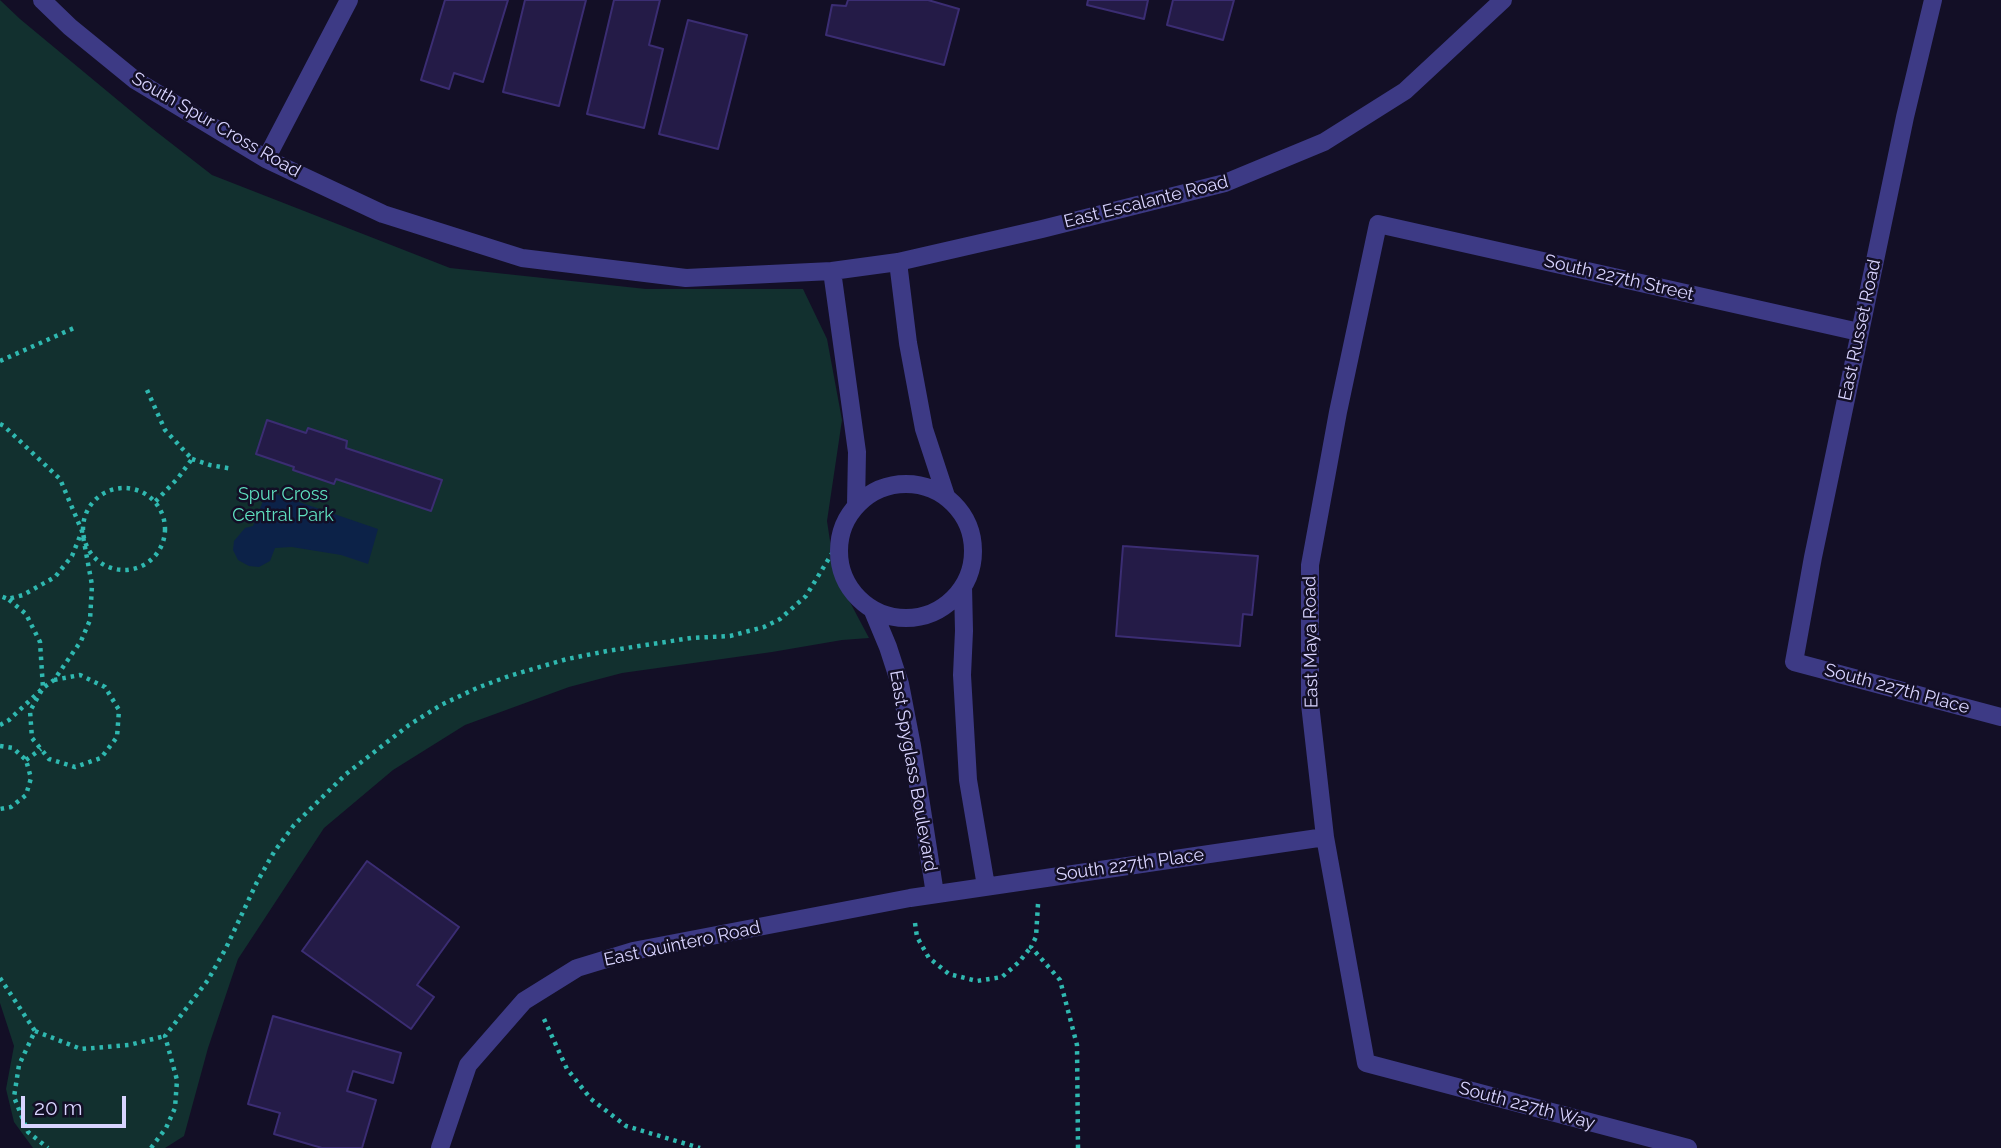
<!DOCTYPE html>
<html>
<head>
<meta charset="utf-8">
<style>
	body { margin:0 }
	#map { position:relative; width:2001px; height:1148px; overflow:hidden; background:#130f26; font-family:Raleway,sans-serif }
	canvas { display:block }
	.scale { position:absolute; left:21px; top:1096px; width:105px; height:32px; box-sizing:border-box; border:4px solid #d9d4ff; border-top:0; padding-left:9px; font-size:21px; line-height:24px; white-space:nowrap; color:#d9d4ff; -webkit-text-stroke:5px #130f26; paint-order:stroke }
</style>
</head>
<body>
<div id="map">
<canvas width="2001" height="1148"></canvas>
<div class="scale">20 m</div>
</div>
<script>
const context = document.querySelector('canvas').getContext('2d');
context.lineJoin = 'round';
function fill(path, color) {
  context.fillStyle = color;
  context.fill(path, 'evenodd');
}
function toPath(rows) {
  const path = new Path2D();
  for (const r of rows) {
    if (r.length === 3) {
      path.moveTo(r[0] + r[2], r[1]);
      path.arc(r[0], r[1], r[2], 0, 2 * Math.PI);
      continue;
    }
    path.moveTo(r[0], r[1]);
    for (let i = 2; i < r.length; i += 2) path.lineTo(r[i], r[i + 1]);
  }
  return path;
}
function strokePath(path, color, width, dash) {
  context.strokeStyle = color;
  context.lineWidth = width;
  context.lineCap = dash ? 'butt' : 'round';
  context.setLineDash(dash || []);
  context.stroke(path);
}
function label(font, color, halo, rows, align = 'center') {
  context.font = font + ' Raleway,sans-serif';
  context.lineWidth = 5;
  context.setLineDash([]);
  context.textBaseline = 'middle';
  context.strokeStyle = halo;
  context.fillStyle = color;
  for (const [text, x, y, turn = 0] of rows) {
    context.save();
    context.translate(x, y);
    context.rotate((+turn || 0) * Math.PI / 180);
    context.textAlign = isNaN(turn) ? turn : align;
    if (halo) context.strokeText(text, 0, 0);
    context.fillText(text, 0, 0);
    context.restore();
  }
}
fill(toPath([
	[0,0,20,19,149,126,212,175,450,268,646,289,803,289,827,339,842,420,827,521,835,574,869,638,842,640,772,652,622,673,569,687,465,725,393,770,324,828,238,959,208,1048,184,1136,165,1148,33,1148,14,1122,6,1089,14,1046,0,1003]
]), '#12302f');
fill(toPath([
	[267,491,378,529,368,564,341,555,292,547,275,548,270,561,259,567,249,566,238,560,233,550,234,541,245,528,253,526]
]), '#0c2248');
const building = toPath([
	[445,0,508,0,483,82,454,73,449,89,421,80,445,0],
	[525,0,586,0,559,106,503,92,525,0],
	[614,0,660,0,649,45,663,49,644,128,587,114,614,0],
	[848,0,928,0,959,9,944,65,826,35,832,5,846,6,848,0],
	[1088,0,1148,0,1144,19,1087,5,1088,0],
	[1173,0,1234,0,1223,40,1167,25,1173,0],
	[688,20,747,35,718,149,659,134,688,20],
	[267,420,306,433,308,428,347,441,346,448,442,480,431,511,336,479,334,484,293,470,294,467,256,454,267,420],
	[1123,546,1258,556,1252,615,1243,614,1240,646,1116,636,1123,546],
	[367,861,459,927,417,985,434,997,411,1029,302,951,367,861],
	[273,1016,401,1053,393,1083,353,1071,347,1091,376,1100,362,1148,322,1148,274,1134,280,1113,248,1104,273,1016]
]);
fill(building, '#241b47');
strokePath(building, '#3b2d73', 2);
strokePath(toPath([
	[0,361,74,328],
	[147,390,165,430,192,459,178,478,155,502],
	[0,424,4,426,60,479,82,531,72,556,55,577,23,595,8,599,0,596],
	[192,459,210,465,233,469],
	[124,529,41],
	[54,680,80,675,105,687,119,710,117,737,101,758,75,767,49,759,32,738,30,711,43,688,54,680,81,641,90,620,92,585,82,531],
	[0,725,9,720,43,688,40,642,26,614,8,599],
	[0,746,13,748,26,760,31,778,26,795,11,807,0,809],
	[26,760,41,749],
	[1038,904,1036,937,1031,947,1060,980,1077,1045,1078,1148],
	[915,923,917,937,929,958,949,974,977,981,1002,977,1019,962,1031,947],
	[0,978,35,1031,19,1065,14,1097,28,1132,48,1148],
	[544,1019,567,1069,591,1099,626,1126,700,1148],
	[35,1031,81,1049,129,1045,165,1036],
	[151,1148,166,1128,175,1108,177,1080,165,1036,208,980,226,948,257,882,274,852,294,825,346,774,409,725,441,705,477,688,509,676,567,659,607,651,691,638,730,636,764,627,780,619,806,596,839,542]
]), '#2fb8b0', 4.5, [3.5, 5]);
strokePath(toPath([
	[42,0,70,27,135,80,266,159,383,214,522,258,686,278,832,271,898,262,1042,229,1225,183,1324,142,1405,91,1503,0],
	[1933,0,1905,117,1813,557,1794,662,2001,717],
	[266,159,349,0],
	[898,262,908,343,924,429,946,496],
	[832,271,857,452,856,505],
	[906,551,67],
	[963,586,964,631,962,675,968,780,986,886],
	[873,611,888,647,900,684,912,746,935,894],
	[440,1148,468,1065,524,1001,577,968,633,951,910,898,1325,837],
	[1688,1148,1366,1063,1325,837,1310,704,1310,565,1338,412,1378,224,1859,332]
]), '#3d3a85', 18);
label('18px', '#d9d4ff', '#130f26', [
	["South Spur Cross Road",216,125,30],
	["East Escalante Road",1146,202,-14],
	["South 227th Street",1619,278,13],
	["East Russet Road",1860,330,-78],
	["East Maya Road",1311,642,-91],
	["South 227th Place",1897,689,15],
	["East Spyglass Boulevard",913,771,80],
	["South 227th Place",1130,865,-8],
	["East Quintero Road",682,944,-12],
	["South 227th Way",1527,1106,15]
]);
label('18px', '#5fe0c0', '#130f26', [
	["Spur Cross",283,495],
	["Central Park",283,516]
]);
</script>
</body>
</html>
